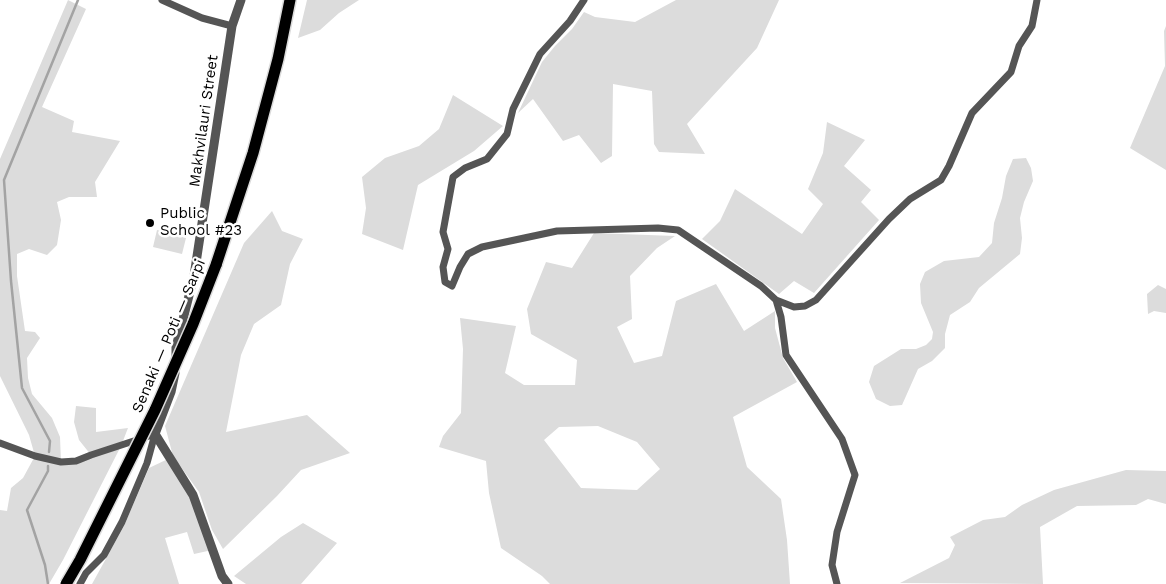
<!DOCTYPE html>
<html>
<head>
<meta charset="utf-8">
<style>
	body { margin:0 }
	canvas { display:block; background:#fff }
</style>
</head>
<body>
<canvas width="1166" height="584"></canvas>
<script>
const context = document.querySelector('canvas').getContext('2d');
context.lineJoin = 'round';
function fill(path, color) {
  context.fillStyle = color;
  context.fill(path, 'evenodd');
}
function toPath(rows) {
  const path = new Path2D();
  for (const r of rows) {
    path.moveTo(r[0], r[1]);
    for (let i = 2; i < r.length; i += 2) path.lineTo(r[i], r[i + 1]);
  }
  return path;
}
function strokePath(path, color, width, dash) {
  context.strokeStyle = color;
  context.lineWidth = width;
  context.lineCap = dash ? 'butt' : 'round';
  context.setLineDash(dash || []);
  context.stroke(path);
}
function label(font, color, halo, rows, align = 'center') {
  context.font = font + ' "Work Sans",sans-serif';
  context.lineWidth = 5;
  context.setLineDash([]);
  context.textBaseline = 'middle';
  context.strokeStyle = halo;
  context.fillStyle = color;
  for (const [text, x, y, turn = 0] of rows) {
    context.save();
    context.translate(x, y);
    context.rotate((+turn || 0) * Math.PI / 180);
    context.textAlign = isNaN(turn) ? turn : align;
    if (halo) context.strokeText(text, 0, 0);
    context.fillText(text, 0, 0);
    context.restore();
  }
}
fill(toPath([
	[68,0,86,9,42,107,74,121,72,132,120,141,95,182,97,197,69,197,57,202,61,220,57,245,47,255,29,249,17,254,17,276,25,331,35,332,40,338,27,358,28,378,32,394,52,418,60,437,61,462,91,455,79,440,74,422,76,406,96,408,96,432,128,428,121,446,63,560,49,584,0,584,0,510,7,511,11,488,23,478,35,456,29,435,0,376,0,159],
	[307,0,359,0,339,13,320,30,298,38],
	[676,0,779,0,757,48,687,124,705,154,659,152,654,144,652,91,613,84,612,156,601,163,579,135,563,141,533,99,518,113,542,62,555,46,572,29,584,12,595,17,635,22],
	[1166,26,1166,170,1130,148,1165,66,1164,31],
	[453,95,503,126,474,151,418,185,403,250,362,234,366,208,362,177,385,158,419,146,439,129],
	[827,122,865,140,844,166,871,190,861,202,879,220,814,293,794,281,779,294,702,239,720,221,735,189,802,234,823,204,808,189,823,153],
	[1026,158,1031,168,1033,181,1024,202,1020,218,1022,238,1020,254,979,288,970,302,950,315,945,334,945,348,932,361,918,369,902,405,890,406,876,399,869,382,874,366,901,349,916,349,926,345,932,339,933,332,921,303,920,284,925,272,944,261,979,257,992,243,994,223,1002,198,1006,176,1013,159],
	[272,211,282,231,303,239,290,264,281,305,254,324,241,355,226,432,307,415,350,453,301,470,277,496,223,549,212,530,199,492,173,456,165,426,244,243],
	[157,230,186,238,182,254,153,247],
	[594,233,675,236,657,248,630,276,632,319,617,327,634,363,662,356,676,301,716,284,744,331,775,311,775,328,783,358,797,382,733,417,747,467,781,499,787,540,790,584,550,584,542,576,501,548,489,493,486,461,439,447,443,436,461,413,463,349,460,318,516,326,505,373,524,385,575,385,577,360,531,334,527,309,546,262,572,268],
	[598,426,637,442,660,469,637,490,581,488,544,440,559,427],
	[1158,285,1166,289,1166,313,1154,311,1148,314,1147,294],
	[170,458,193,495,212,550,194,554,187,532,165,538,179,584,92,584,124,526,149,468],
	[1126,470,1166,471,1166,504,1148,499,1136,505,1077,506,1040,527,1043,584,900,583,949,558,955,545,950,537,983,520,1005,517,1022,505,1054,490],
	[303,523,337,543,301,584,246,584,234,576,281,537]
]), '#dcdcdc');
strokePath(toPath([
	[49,452,50,441,22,388,11,281,4,180,78,0],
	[48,466,48,471,27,510,45,565,48,584]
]), '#a3a3a3', 2.5);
const trunk = toPath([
	[216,265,253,153,278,59,290,0]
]);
strokePath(trunk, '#dbdbdb', 14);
strokePath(toPath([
	[162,0,202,18,232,26],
	[584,0,570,21,540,54,513,109,507,134,487,159,465,168,453,177,443,232,448,249,443,267,445,282,452,286,460,267,468,254,482,247,557,231,658,228,678,230,761,286,776,300,781,317,786,355,842,439,855,475,837,532,832,565,837,584],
	[776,300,794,307,805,306,816,300,889,219,910,199,941,180,949,166,972,113,1011,72,1019,46,1032,26,1037,0],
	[0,443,35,456,61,462,76,461,91,455,155,434],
	[80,584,86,573,104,555,122,522,147,463,155,434]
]), '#555', 7);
strokePath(toPath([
	[176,358,176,347,194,276,232,26,241,0],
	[175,373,171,392,155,434,193,495,222,576,228,584]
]), '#555', 9);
strokePath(trunk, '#000', 11);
const trunkBridge = toPath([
	[66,584,80,560,155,410,193,324,216,265]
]);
strokePath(trunkBridge, '#dbdbdb', 14, []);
strokePath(trunkBridge, '#000', 11);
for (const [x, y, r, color] of [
	[150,223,5,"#000"]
]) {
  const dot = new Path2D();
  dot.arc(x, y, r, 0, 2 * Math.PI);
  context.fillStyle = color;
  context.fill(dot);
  strokePath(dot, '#fff', 2);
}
label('15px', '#000', '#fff', [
	["Makhvilauri Street",204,121,-82],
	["Senaki — Poti — Sarpi",169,336,-67]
]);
label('15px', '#000', '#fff', [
	["Public",160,214],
	["School #23",160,231]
], 'left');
</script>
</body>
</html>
